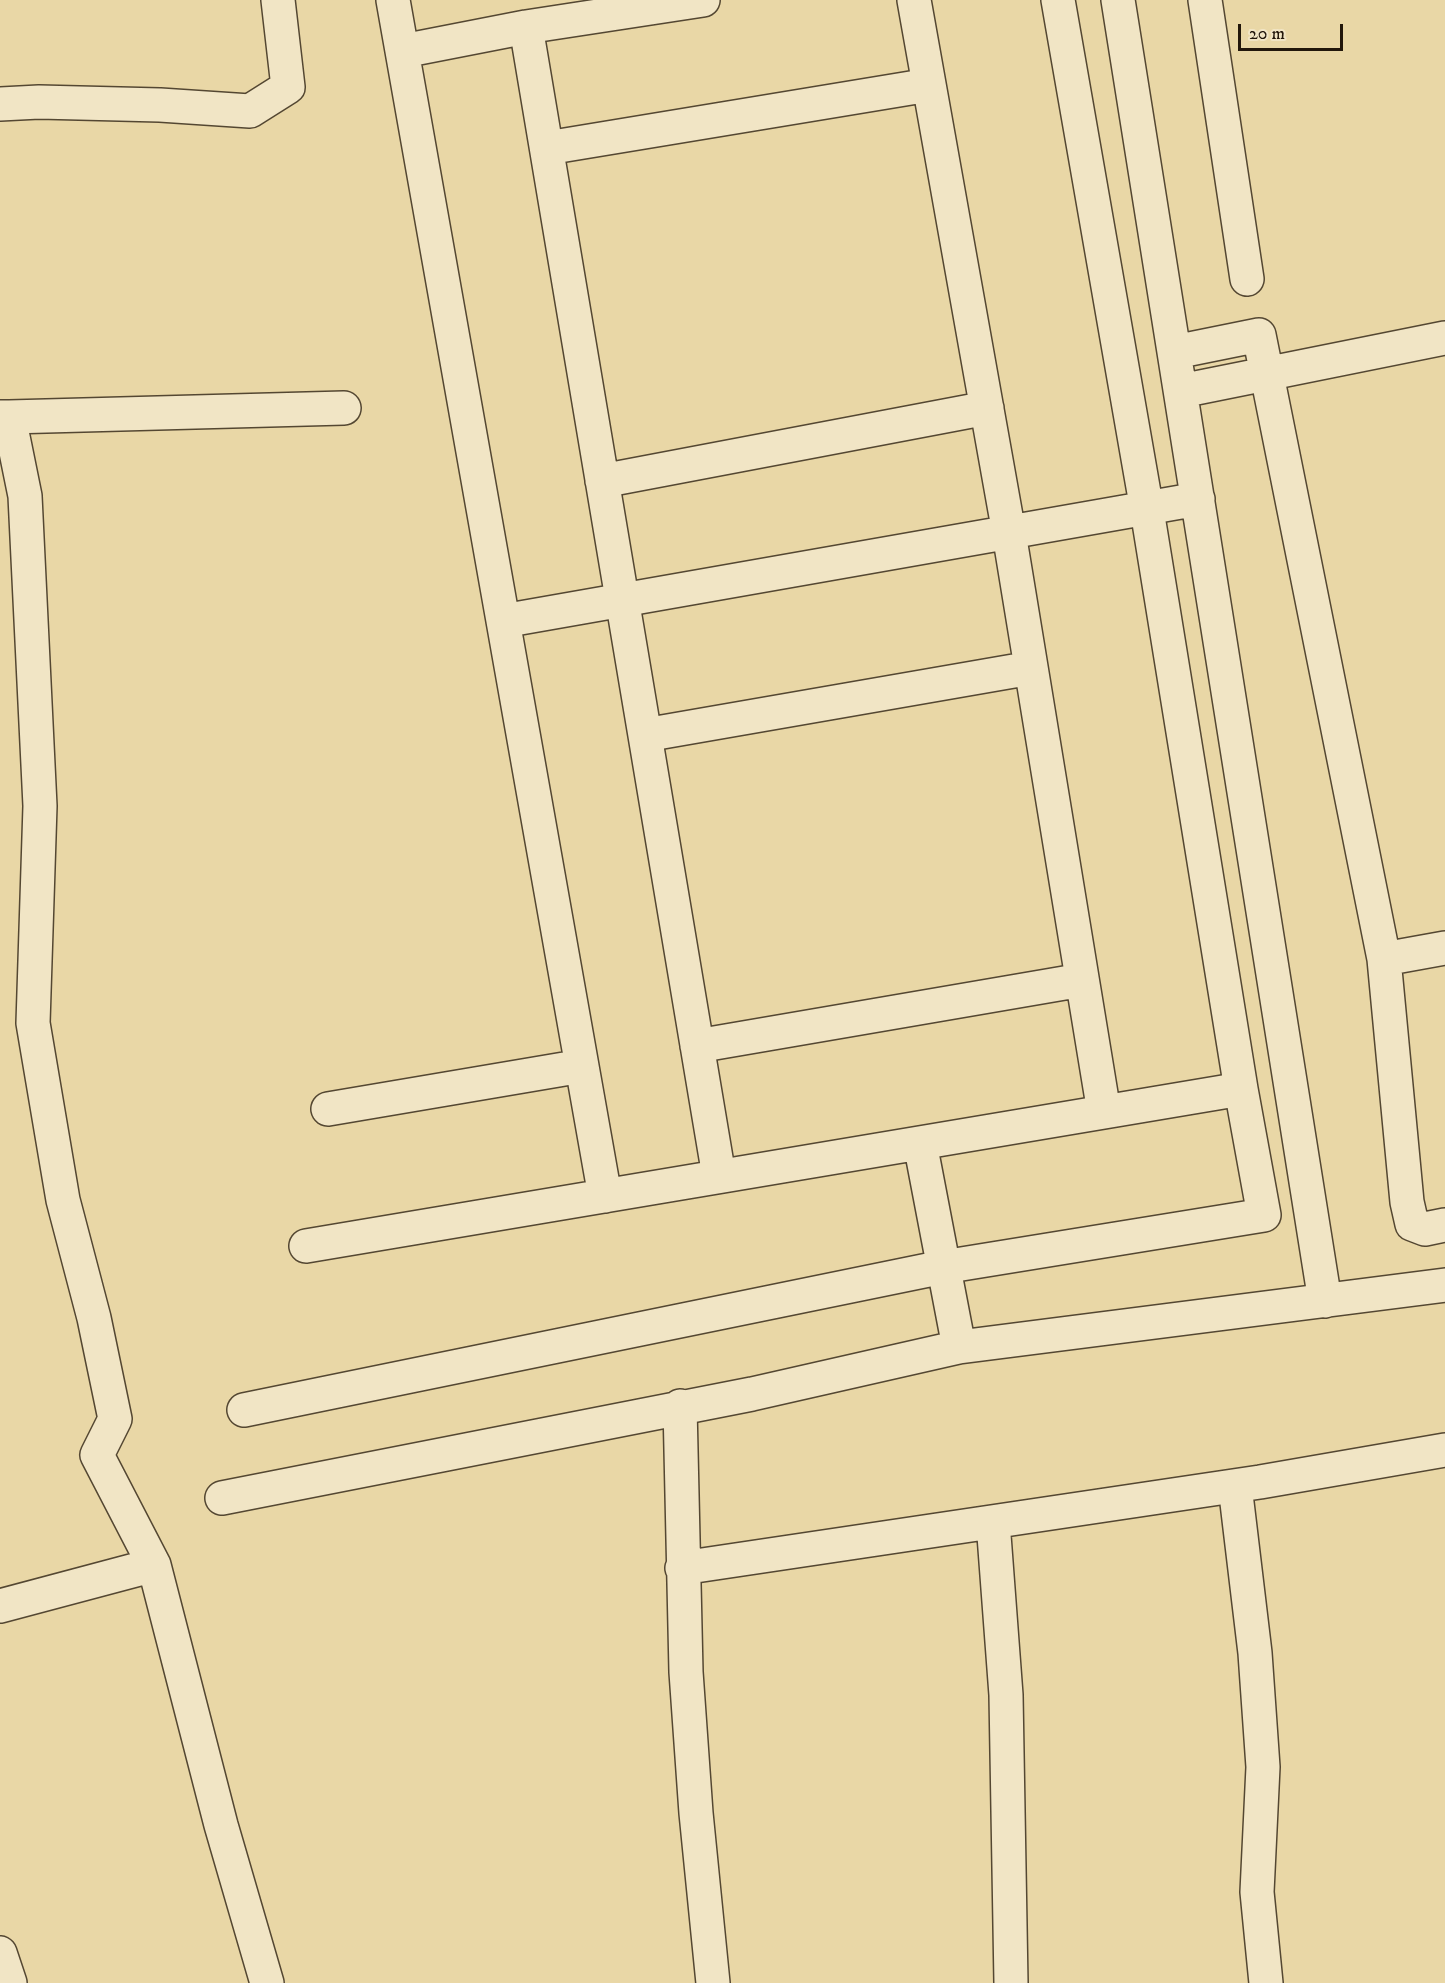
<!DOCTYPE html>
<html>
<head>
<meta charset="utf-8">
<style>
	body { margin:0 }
	#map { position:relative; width:1445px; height:1983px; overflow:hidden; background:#e9d7a6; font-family:"IM FELL DW Pica",serif }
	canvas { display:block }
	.scale { position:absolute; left:1238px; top:24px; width:105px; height:27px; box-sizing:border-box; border:3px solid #22170b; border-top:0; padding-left:8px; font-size:18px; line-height:21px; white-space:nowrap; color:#22170b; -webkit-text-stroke:4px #f1e5c5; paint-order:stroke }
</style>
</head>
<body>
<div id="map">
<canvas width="1445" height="1983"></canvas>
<div class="scale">20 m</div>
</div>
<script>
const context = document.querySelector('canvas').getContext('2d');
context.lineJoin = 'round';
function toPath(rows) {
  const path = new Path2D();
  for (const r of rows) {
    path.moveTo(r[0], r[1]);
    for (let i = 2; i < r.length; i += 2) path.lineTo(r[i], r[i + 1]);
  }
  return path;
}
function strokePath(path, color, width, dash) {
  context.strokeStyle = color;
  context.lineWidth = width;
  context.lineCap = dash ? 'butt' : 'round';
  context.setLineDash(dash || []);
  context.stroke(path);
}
const minor = toPath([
	[393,0,605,1196],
	[914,0,1009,533,1104,1112],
	[1058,0,1147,510,1241,1089],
	[1118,0,1325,1301],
	[1205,0,1247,279],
	[526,27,719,1176],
	[403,51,526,27,703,0],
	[0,104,39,102,160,105,250,111,288,87,278,0],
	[547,148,929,85],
	[1175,352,1259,335,1384,959],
	[1181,391,1445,338],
	[0,417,9,417,25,496,40,806,33,1023,63,1200,94,1318,115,1419,97,1455,154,1565,221,1825,267,1983],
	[9,417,344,408],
	[602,481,987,408],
	[503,621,1198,499],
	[645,735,1031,668],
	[1445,948,1384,959,1407,1202,1412,1224,1425,1229,1445,1225],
	[697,1046,1082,980],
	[328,1109,582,1066],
	[920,1143,959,1347],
	[680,1406,686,1672,696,1813,713,1983],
	[244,1410,943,1267,1264,1215,1241,1089,306,1246],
	[1235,1486,1255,1653,1263,1767,1257,1892,1266,1983],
	[222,1498,752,1394,959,1347,1445,1285],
	[993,1522,1006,1695,1011,1983],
	[682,1568,1260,1482,1445,1450],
	[0,1606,154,1565],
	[0,1953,10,1983]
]);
strokePath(minor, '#544732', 36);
strokePath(minor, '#f1e5c5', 33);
</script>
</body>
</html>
